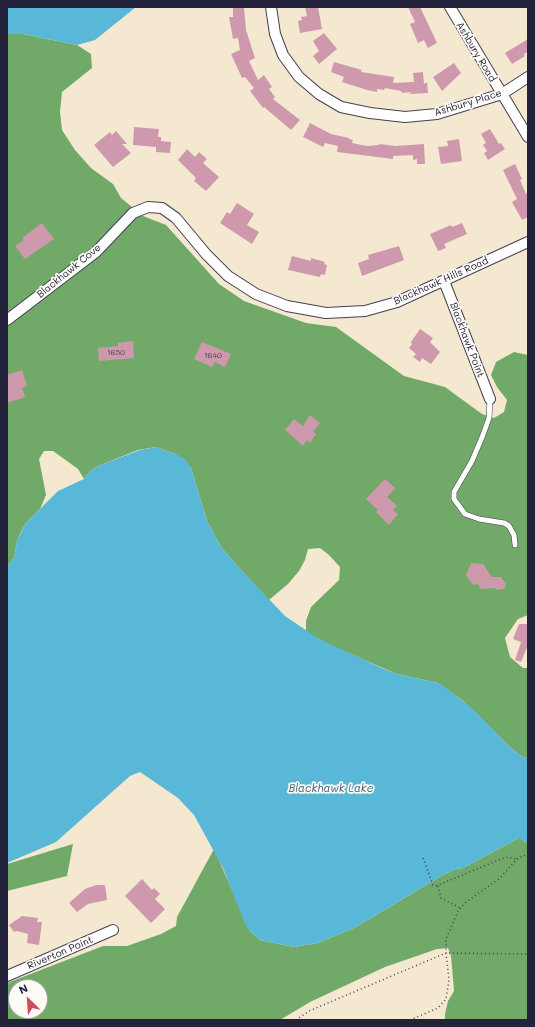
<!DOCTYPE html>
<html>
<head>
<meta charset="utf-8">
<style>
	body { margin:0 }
	#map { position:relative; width:535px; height:1027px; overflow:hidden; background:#f5e8d1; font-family:Mali,sans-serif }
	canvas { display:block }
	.frame { position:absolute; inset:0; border:8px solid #22223b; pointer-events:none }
	.north { position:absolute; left:8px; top:979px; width:40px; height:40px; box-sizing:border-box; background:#fdfcf7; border:1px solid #a5a5ac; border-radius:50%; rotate:335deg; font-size:11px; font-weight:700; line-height:16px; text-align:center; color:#22223b }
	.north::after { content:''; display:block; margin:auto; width:14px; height:18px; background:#d1495b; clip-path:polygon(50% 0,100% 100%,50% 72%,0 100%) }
</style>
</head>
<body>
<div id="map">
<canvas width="535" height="1027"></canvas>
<div class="frame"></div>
<div class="north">N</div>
</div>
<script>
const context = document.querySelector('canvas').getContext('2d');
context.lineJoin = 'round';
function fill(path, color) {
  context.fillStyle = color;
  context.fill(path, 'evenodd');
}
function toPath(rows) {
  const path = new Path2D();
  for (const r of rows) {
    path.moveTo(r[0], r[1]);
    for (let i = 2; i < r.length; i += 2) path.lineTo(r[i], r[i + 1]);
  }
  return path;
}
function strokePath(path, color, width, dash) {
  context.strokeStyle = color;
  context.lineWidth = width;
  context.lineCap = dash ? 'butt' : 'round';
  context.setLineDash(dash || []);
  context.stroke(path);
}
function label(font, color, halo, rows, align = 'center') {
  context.font = font + ' Mali,sans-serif';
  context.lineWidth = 3.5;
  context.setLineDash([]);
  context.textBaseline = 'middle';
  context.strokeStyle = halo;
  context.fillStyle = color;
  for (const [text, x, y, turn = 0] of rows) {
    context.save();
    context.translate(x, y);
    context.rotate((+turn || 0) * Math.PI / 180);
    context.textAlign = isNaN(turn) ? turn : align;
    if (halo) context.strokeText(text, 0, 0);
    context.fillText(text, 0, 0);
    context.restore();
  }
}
fill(toPath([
	[7,34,23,34,67,43,77,45,91,54,92,68,62,92,60,112,62,130,75,150,91,168,113,184,121,198,143,216,166,225,219,284,244,301,306,323,336,327,404,376,445,387,482,414,494,418,504,412,507,400,497,387,491,375,496,362,514,352,528,355,528,615,518,619,505,638,510,657,523,668,528,668,528,759,521,756,510,747,463,701,438,683,397,674,332,646,306,632,306,621,311,607,339,580,340,567,329,555,320,548,308,549,305,560,299,571,288,584,269,600,241,570,221,547,207,521,191,468,175,454,167,451,156,447,138,450,98,466,90,471,84,479,78,469,53,451,44,451,39,459,46,495,40,509,26,523,21,532,17,541,14,558,7,567],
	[517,839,521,839,528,844,528,1020,445,1020,445,1014,448,1001,454,991,451,956,448,948,437,949,385,967,310,1002,280,1020,7,1020,7,983,103,946,127,946,161,934,176,926,177,917,214,849,250,931,260,940,294,947,318,943,356,927,443,875,456,869,463,868],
	[16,987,40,987,40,1011,16,1011],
	[73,844,67,876,7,891,7,864]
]), '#71aa68');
fill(toPath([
	[7,7,136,7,95,40,77,45,23,34,7,34],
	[156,447,175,454,184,458,188,463,191,468,207,521,221,547,241,570,285,616,319,639,382,668,397,674,438,683,446,688,474,710,510,747,521,756,528,759,528,844,521,839,517,839,463,868,456,869,443,875,356,927,318,943,294,947,260,940,250,931,245,924,223,868,194,815,178,798,140,772,130,776,56,842,7,863,7,567,14,558,17,541,26,523,58,491,84,479,90,471,98,466,140,450]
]), '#59b8d7');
fill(toPath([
	[233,7,244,7,246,30,255,58,249,61,258,80,264,75,272,87,269,89,275,97,273,99,300,120,291,130,264,107,263,108,250,91,254,88,245,77,242,78,231,54,240,50,238,38,233,39,229,17,233,17],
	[305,7,318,7,322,29,300,33,298,21,302,20,301,17,307,16],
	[408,7,420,7,437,43,428,48,424,40,418,43,410,24,415,22],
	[324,33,337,49,319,64,313,56,319,51,313,41],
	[528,39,528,52,524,54,525,56,512,64,505,53],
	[334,62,362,70,361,72,394,77,393,83,414,82,413,73,423,72,424,84,427,82,428,93,409,94,412,92,402,93,401,91,385,88,384,90,377,89,377,92,367,90,342,82,344,77,331,72],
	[454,63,461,73,442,91,433,77],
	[310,123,331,134,349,138,349,139,353,140,352,143,367,146,379,145,379,144,396,146,424,144,425,164,417,164,417,159,413,160,413,155,393,156,393,159,337,152,338,146,325,143,323,147,303,137],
	[134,127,159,129,158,137,161,137,161,141,171,142,170,153,156,152,156,147,133,145],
	[490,129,499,144,501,143,505,149,488,160,484,153,487,151,483,145,486,143,481,134],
	[116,131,127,144,122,144,131,153,113,167,94,145,110,132,112,135],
	[459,139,462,161,441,164,438,147,448,146,447,141],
	[187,149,195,157,199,152,207,159,203,163,219,177,206,191,194,181,196,178,178,160],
	[515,164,522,179,520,180,526,194,528,192,528,217,522,220,512,202,517,199,503,170],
	[237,203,254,214,247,225,259,232,252,244,220,223,227,212,230,214],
	[42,223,54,239,25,259,15,246,24,240,22,238],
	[462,223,467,234,444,244,446,248,438,251,430,234,451,225,452,227],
	[399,246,404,260,362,276,358,263,369,259,368,255],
	[292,256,311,261,311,258,325,262,324,264,327,265,325,275,321,274,320,277,288,270],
	[420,329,433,338,430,342,440,352,431,364,422,358,420,362,413,357,416,354,409,348,412,344,411,342],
	[133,341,134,358,99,361,98,348,118,346,118,343],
	[202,342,231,354,225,367,215,362,212,367,194,359],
	[22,370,27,386,22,388,25,397,7,403,7,375],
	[310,415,320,423,313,432,316,434,310,443,307,440,303,446,285,430,294,419,303,426],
	[385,479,395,488,387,497,397,506,393,510,398,514,389,525,376,512,378,510,366,499],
	[471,563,483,564,492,577,501,577,506,584,504,589,496,590,495,588,481,589,478,584,473,585,466,575],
	[519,624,528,624,528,645,521,662,515,660,521,642,513,639],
	[142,879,152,890,154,888,160,894,155,899,165,909,151,923,125,896],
	[96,885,105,885,107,900,88,904,77,912,69,903,85,889],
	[22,916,38,918,37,922,42,922,39,945,27,943,28,934,17,931,14,932,9,925]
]), '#ce99ac');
const lane = toPath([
	[490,399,489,418,483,435,472,461,454,492,454,499,465,514,479,519,504,523,509,526,514,535,515,545]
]);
const street = toPath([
	[271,7,275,34,283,55,299,77,319,94,341,107,370,113,405,117,437,114,502,94,528,77],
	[450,7,528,137],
	[444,281,490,399],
	[7,320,96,252,133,213,148,207,162,208,176,218,206,254,228,276,256,294,287,306,326,313,365,311,397,302,528,242],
	[7,976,113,930]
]);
strokePath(lane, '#424052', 6);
strokePath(street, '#424052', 12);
strokePath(toPath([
	[423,858,433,885,436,886,501,859,508,857,516,859],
	[438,886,441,898,460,908],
	[296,1020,309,1011,446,953,446,939,458,911,465,903,500,878,517,859,528,854],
	[410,1020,438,1008,446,999,449,980,446,953,528,954]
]), '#424052', 1.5, [1, 3]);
strokePath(lane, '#fff', 5);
strokePath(street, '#fff', 10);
label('8px', '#4d4057', null, [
	["1650",116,353],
	["1640",213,356]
]);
label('10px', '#22223b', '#fdfcf7', [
	["Ashbury Road",476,52,59],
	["Ashbury Place",468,103,-17],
	["Blackhawk Cove",69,271,-39],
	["Blackhawk Hills Road",441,281,-24],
	["Blackhawk Point",467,340,69],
	["Riverton Point",60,953,-23]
]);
label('italic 11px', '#385e79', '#fdfcf7', [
	["Blackhawk Lake",331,789]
]);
</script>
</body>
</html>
